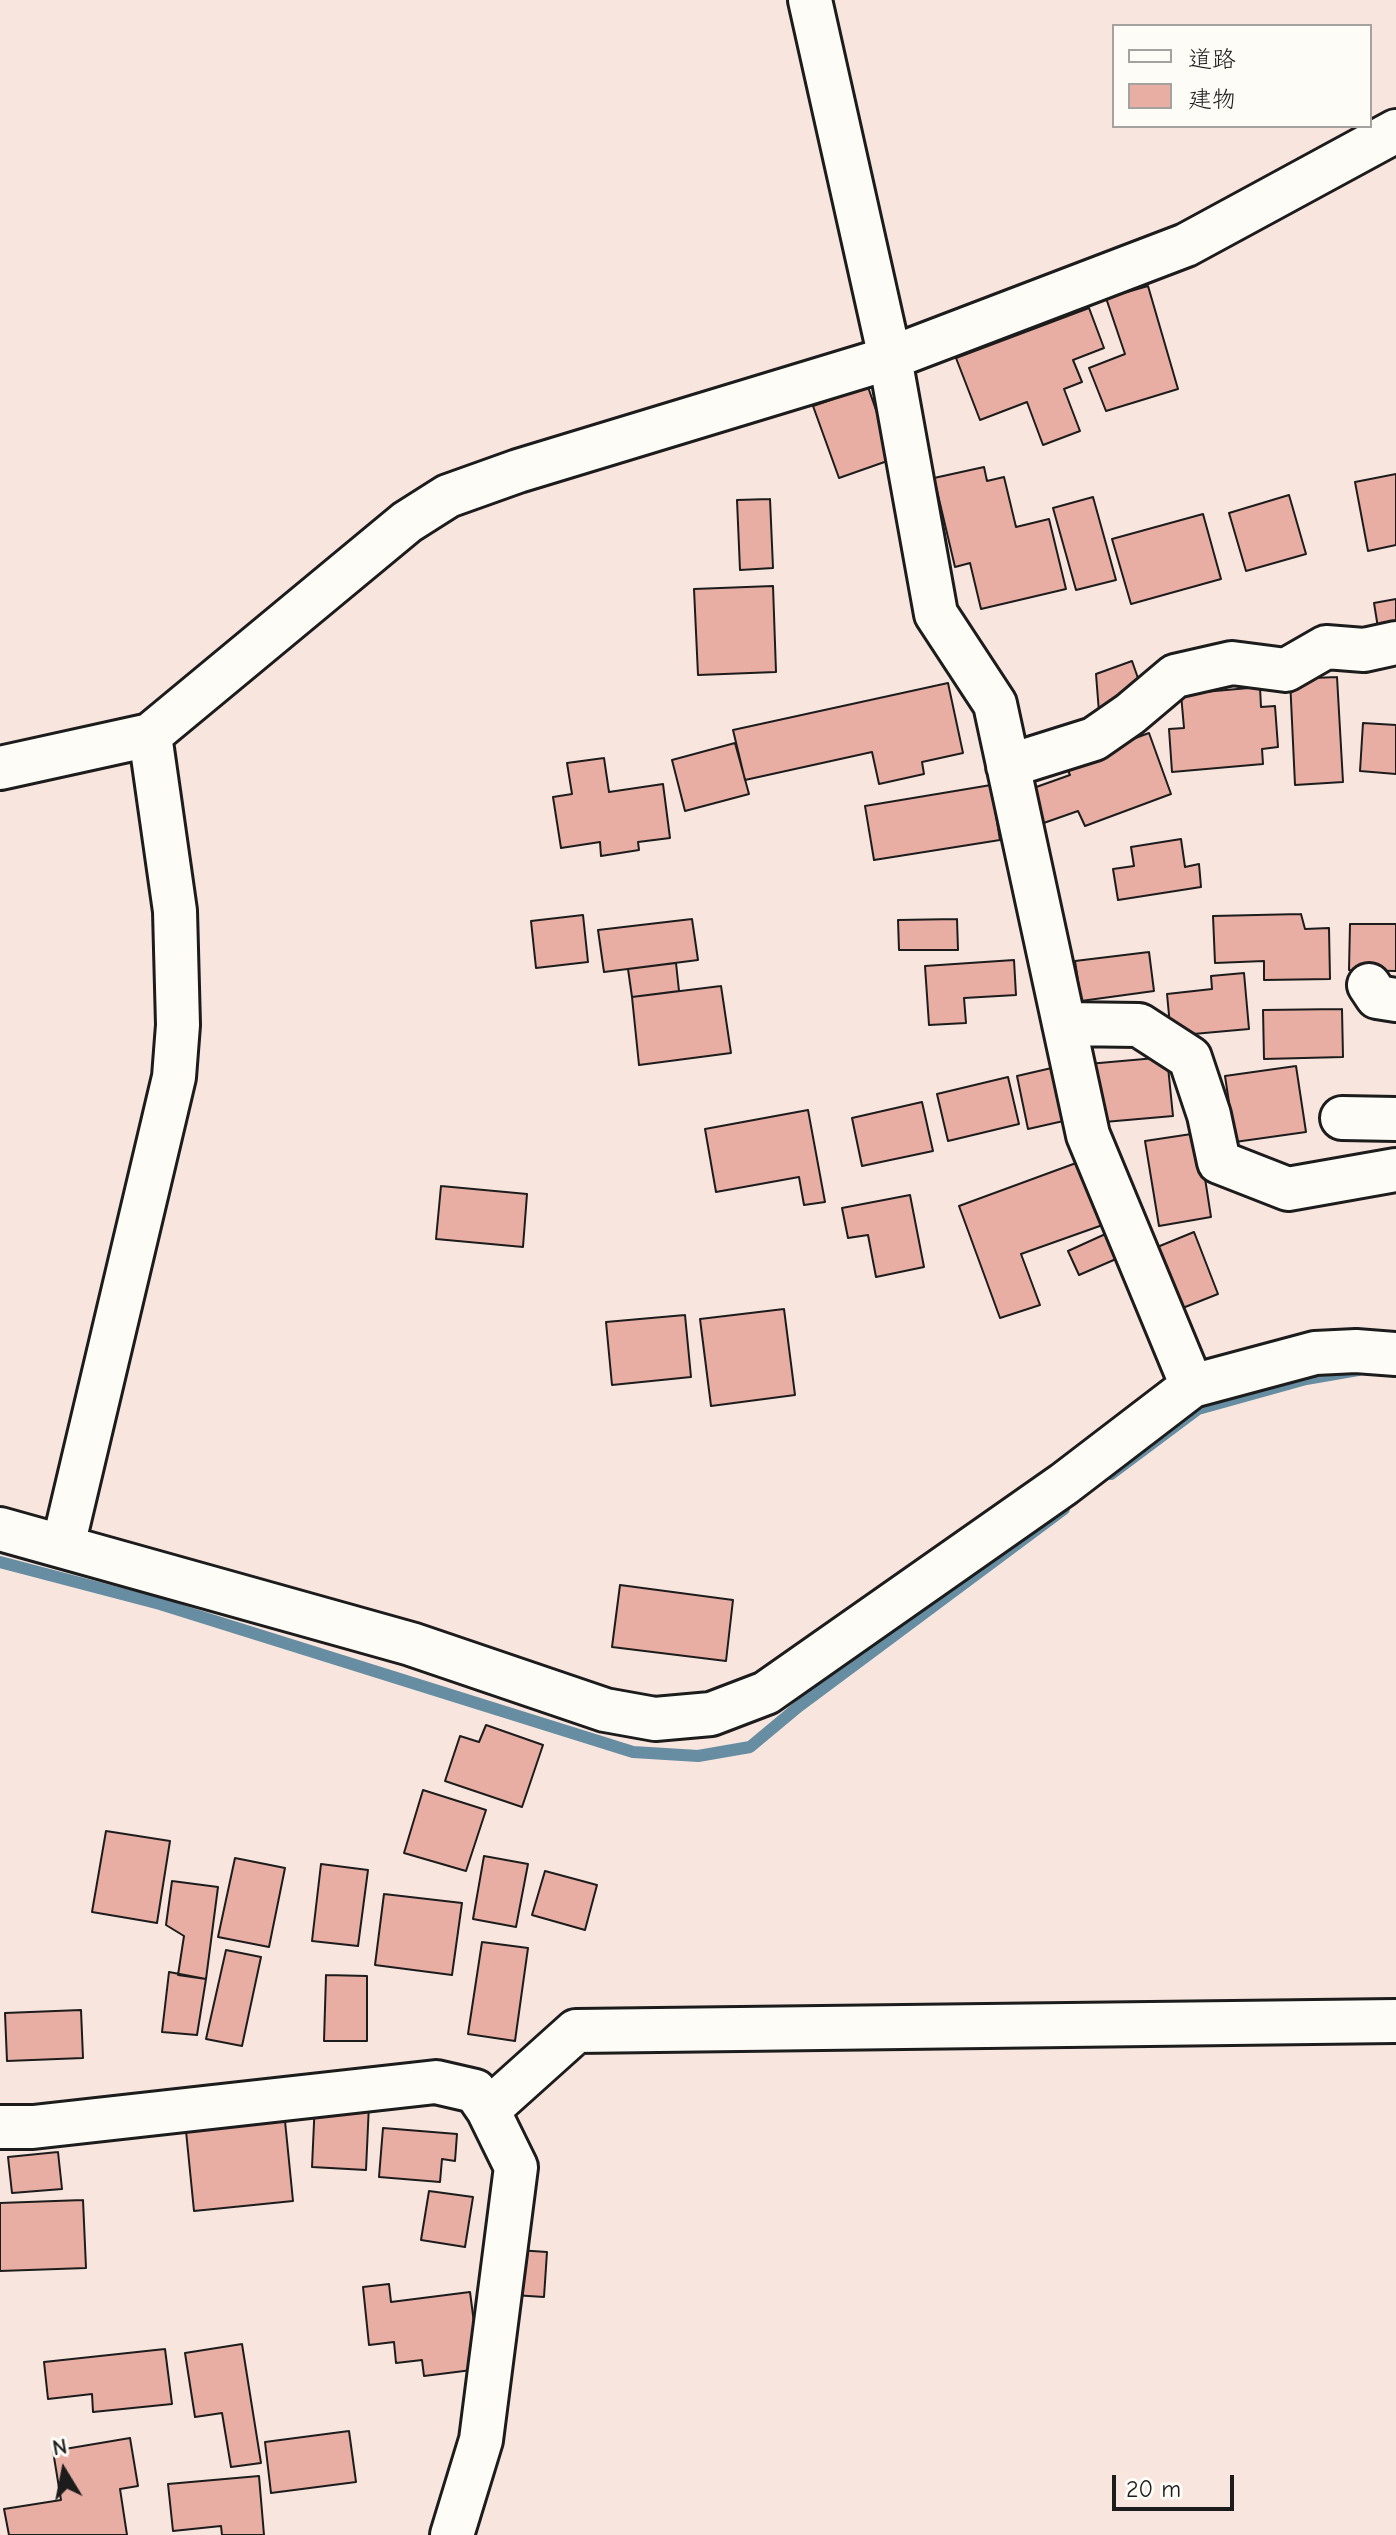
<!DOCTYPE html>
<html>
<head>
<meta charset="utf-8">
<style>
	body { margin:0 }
	#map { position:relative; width:1396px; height:2535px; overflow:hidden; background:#f7e5de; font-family:"Comic Neue","Klee One",sans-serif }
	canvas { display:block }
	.legend { position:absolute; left:1112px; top:24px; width:260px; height:104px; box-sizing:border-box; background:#fdfcf7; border:2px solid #a3a29f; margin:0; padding:10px 14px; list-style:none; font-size:24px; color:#1c1c1c }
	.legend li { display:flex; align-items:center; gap:16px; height:40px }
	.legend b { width:40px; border:2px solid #a3a29f }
	.north { position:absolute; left:24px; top:2431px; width:80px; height:80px; -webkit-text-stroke:6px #fdfcf7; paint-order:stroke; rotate:350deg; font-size:22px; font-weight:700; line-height:32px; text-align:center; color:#1c1c1c }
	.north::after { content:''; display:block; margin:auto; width:28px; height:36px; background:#1c1c1c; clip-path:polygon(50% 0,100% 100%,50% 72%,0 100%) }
	.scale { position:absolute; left:1112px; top:2475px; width:122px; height:36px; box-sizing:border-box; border:4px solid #1c1c1c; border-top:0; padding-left:10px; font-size:24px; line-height:28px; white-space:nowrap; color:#1c1c1c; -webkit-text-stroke:6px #fdfcf7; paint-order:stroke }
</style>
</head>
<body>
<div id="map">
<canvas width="1396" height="2535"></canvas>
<ul class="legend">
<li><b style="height:10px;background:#fdfcf7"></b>道路</li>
<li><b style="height:22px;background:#e8aea3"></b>建物</li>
</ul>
<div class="north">N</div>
<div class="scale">20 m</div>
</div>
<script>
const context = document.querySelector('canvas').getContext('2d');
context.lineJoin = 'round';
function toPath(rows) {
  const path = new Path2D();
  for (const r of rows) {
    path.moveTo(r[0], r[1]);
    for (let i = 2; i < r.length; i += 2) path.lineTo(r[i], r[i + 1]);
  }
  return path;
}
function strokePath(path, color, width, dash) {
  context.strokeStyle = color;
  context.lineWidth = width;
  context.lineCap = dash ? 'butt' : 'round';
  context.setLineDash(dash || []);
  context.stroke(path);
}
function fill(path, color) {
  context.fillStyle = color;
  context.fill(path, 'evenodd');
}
strokePath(toPath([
	[1111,1474,1198,1409,1306,1379,1358,1370],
	[0,1562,160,1604,633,1752,698,1756,750,1747,798,1707,1064,1509]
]), '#668da1', 12);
const building = toPath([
	[1148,286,1178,389,1106,411,1089,368,1125,354,1106,298,1148,286],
	[1089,308,1104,348,1073,360,1082,382,1064,389,1080,431,1043,445,1027,402,980,420,956,358,1089,308],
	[868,387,893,459,839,478,813,406,868,387],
	[984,467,987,481,1004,477,1016,527,1049,519,1066,589,981,609,970,563,955,567,934,478,984,467],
	[1396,474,1396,545,1368,551,1355,482,1396,474],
	[1289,495,1306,554,1246,571,1229,513,1289,495],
	[1093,497,1116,580,1076,590,1053,508,1093,497],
	[770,499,773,568,740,570,737,500,770,499],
	[1203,514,1221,579,1131,604,1112,539,1203,514],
	[773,586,776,672,698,675,694,589,773,586],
	[1396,599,1396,631,1379,634,1374,603,1396,599],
	[1132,661,1153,721,1100,725,1096,674,1132,661],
	[1337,677,1343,782,1295,785,1290,679,1337,677],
	[948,683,963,753,922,762,924,774,879,784,872,752,745,780,733,730,948,683],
	[1260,687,1261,707,1275,706,1278,747,1262,749,1263,764,1172,772,1169,729,1184,728,1181,694,1260,687],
	[1363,723,1396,725,1396,774,1360,771,1363,723],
	[1149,733,1171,794,1085,826,1078,811,1038,825,1025,791,1070,775,1065,764,1149,733],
	[735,743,749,794,685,811,672,760,735,743],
	[604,758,609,792,663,784,670,838,638,842,639,850,601,856,600,842,561,848,553,797,572,794,567,763,604,758],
	[991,785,1000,840,874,860,865,806,991,785],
	[1181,839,1185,867,1199,864,1201,887,1118,900,1113,869,1134,866,1131,847,1181,839],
	[1301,914,1305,929,1329,928,1330,979,1264,980,1264,961,1215,963,1213,916,1301,914],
	[583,915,588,962,536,968,531,921,583,915],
	[692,919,698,960,604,972,598,930,692,919],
	[957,919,958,950,899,950,898,920,957,919],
	[1350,924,1396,924,1396,971,1349,970,1350,924],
	[1149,952,1154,991,1081,1001,1075,961,1149,952],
	[1014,960,1016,995,964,998,966,1023,929,1025,925,966,1014,960],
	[676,963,679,991,632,997,628,969,676,963],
	[1244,973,1249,1029,1171,1036,1167,994,1212,989,1211,976,1244,973],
	[721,986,731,1053,639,1065,632,997,721,986],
	[1342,1009,1343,1057,1264,1059,1263,1010,1342,1009],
	[1167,1057,1173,1116,1093,1123,1088,1064,1167,1057],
	[1296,1066,1306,1132,1235,1142,1225,1076,1296,1066],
	[1056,1067,1068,1120,1028,1129,1017,1076,1056,1067],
	[1008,1077,1019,1124,948,1141,937,1094,1008,1077],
	[922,1102,933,1151,862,1166,852,1118,922,1102],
	[808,1110,825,1202,804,1205,799,1177,716,1192,705,1129,808,1110],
	[1198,1133,1211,1217,1159,1226,1145,1141,1198,1133],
	[1087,1159,1111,1222,1021,1254,1040,1305,1000,1318,959,1206,1087,1159],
	[441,1186,527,1194,523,1247,436,1239,441,1186],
	[910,1195,924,1267,876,1277,868,1235,848,1238,842,1208,910,1195],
	[1112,1231,1123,1256,1079,1275,1068,1251,1112,1231],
	[1194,1232,1218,1294,1175,1311,1150,1250,1194,1232],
	[784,1309,795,1395,711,1406,700,1319,784,1309],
	[685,1315,691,1377,612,1385,606,1322,685,1315],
	[620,1585,733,1600,726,1661,612,1647,620,1585],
	[486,1725,543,1745,522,1807,445,1781,460,1736,479,1742,486,1725],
	[423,1790,486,1810,466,1871,404,1853,423,1790],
	[106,1831,170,1841,157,1923,92,1912,106,1831],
	[484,1856,528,1864,516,1927,473,1919,484,1856],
	[235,1858,285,1868,269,1947,218,1937,235,1858],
	[321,1864,368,1870,358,1946,312,1941,321,1864],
	[545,1871,597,1885,585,1930,532,1915,545,1871],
	[172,1881,218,1887,206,1979,178,1975,184,1936,166,1925,172,1881],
	[384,1894,462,1903,452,1975,375,1965,384,1894],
	[482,1942,528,1948,515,2041,468,2034,482,1942],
	[226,1950,261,1957,242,2046,206,2039,226,1950],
	[169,1972,206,1979,197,2035,162,2032,169,1972],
	[326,1975,367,1976,367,2041,324,2041,326,1975],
	[81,2010,83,2058,7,2061,5,2013,81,2010],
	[315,2101,369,2104,366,2170,312,2167,315,2101],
	[285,2121,293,2201,194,2211,186,2131,285,2121],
	[383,2128,457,2134,455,2161,442,2159,440,2182,379,2177,383,2128],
	[58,2152,62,2189,12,2193,8,2157,58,2152],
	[429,2191,473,2197,465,2247,421,2240,429,2191],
	[83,2200,86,2268,0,2271,0,2203,83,2200],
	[517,2250,547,2252,544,2297,513,2295,517,2250],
	[389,2284,391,2302,470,2292,480,2369,424,2376,422,2360,396,2363,394,2342,369,2345,363,2287,389,2284],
	[242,2344,261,2463,231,2467,222,2413,195,2417,185,2353,242,2344],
	[165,2349,172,2404,93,2412,92,2394,48,2399,44,2362,165,2349],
	[349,2431,356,2482,271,2493,265,2442,349,2431],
	[130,2438,138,2486,120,2489,127,2535,9,2535,4,2509,61,2500,53,2451,130,2438],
	[259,2476,264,2535,222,2535,221,2526,173,2531,168,2484,259,2476]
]);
fill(building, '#e8aea3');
strokePath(building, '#1c1c1c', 2);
const minor = toPath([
	[810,0,890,358,936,614,995,704,1088,1135,1192,1386],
	[1008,766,1094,739,1130,714,1175,676,1232,663,1286,670,1326,647,1364,650,1396,643],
	[0,768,150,735,407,522,448,496,518,471,890,358,1186,245,1396,131],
	[1369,985,1377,997,1396,1000],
	[1064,1024,1139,1025,1190,1058,1209,1115,1219,1162,1288,1189,1396,1170],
	[1342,1118,1396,1119],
	[0,1529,411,1644,605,1710,655,1719,711,1714,766,1693,1064,1484,1192,1386,1315,1353,1356,1351,1396,1354],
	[63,1546,174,1077,178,1025,175,911,150,735],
	[488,2110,576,2031,1396,2021],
	[0,2127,33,2127,436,2082,475,2091,488,2110,516,2167,481,2440,452,2535]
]);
strokePath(minor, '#1c1c1c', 48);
strokePath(minor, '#fdfcf7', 42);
</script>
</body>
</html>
